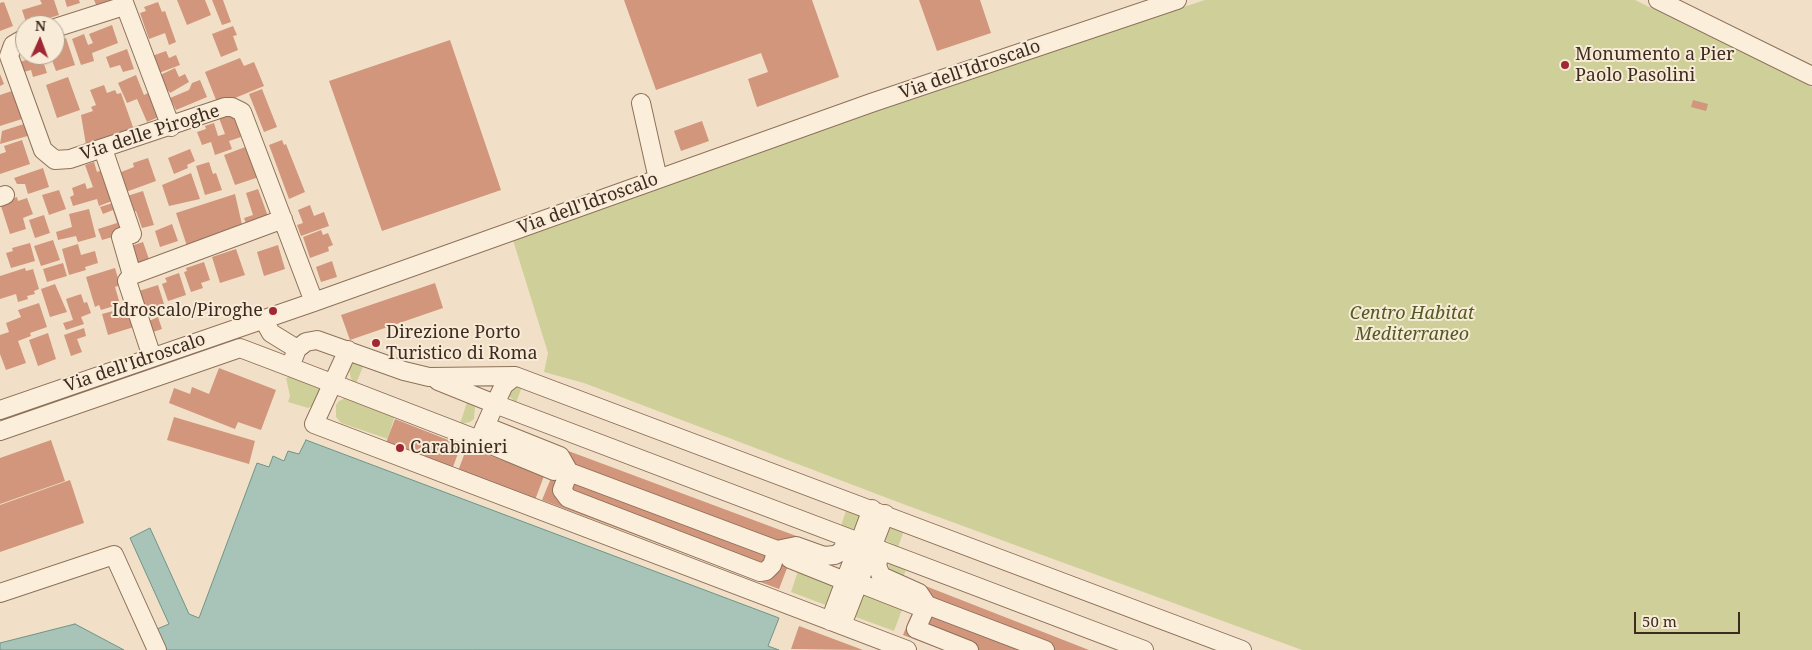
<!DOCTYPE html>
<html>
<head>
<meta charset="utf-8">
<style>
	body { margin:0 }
	#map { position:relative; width:1812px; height:650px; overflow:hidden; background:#f1e0c7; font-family:"Noto Serif",serif }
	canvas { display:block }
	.north { position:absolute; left:15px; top:15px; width:50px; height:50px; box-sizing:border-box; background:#f8ebd7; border:1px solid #ad9e8d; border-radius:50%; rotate:2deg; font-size:14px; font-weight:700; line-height:20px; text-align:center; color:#3d2b1f }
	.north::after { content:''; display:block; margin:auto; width:18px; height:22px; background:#a02734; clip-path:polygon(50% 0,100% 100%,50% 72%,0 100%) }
	.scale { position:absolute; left:1634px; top:612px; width:106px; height:22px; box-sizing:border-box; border:2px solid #3d2b1f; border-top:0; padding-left:6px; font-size:15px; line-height:18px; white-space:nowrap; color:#3d2b1f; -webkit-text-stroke:4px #f8ebd7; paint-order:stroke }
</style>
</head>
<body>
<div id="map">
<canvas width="1812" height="650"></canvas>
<div class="north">N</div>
<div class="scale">50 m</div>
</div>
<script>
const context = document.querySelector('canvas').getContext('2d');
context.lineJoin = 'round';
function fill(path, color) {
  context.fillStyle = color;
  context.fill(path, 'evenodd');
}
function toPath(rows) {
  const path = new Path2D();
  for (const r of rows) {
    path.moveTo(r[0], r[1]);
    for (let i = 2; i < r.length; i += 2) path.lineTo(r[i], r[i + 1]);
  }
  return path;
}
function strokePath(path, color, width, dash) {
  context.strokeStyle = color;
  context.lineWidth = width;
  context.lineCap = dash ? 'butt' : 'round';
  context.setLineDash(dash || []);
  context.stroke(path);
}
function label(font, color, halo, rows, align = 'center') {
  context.font = font + ' "Noto Serif",serif';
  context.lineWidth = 4;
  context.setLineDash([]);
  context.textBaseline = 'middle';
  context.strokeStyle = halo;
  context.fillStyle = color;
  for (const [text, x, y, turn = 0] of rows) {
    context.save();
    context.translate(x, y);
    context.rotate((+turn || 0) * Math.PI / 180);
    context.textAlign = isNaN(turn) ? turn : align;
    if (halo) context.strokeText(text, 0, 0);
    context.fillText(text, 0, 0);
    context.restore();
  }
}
fill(toPath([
	[1205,0,1635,0,1812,87,1812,650,1302,650,911,507,584,383,544,372,548,353,513,240,960,80],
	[366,359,356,384,351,379,349,369,355,361],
	[297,374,317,384,319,388,320,392,316,404,308,408,288,402,290,396,286,378],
	[524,381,516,403,510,397,510,386],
	[349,396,395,415,388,439,341,423,336,417,336,405,339,401],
	[468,399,475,407,474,419,470,422,460,424],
	[848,504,862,511,859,528,849,529,841,526],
	[906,525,898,547,885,540,883,536,886,527],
	[888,561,908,566,903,577,890,571],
	[799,568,841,583,831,607,791,592],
	[861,591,903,607,894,631,853,616]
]), '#cfd099');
const water = toPath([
	[306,440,779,618,768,646,779,650,166,650,157,629,169,624,130,538,150,528,189,614,199,618,257,463,269,467,273,456,284,461,288,451,299,454,306,440],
	[75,624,124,650,0,650,0,643,75,624]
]);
fill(water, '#a8c4b9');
strokePath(water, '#6e9486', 1);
fill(toPath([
	[40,0,54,0,59,15,27,25,22,10,42,4],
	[65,0,79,0,80,3,67,7],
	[94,0,115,0,97,7],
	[177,0,205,0,211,15,187,25],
	[212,0,223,0,231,22,222,25],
	[624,0,812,0,839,77,757,107,748,79,768,72,761,53,656,90],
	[919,0,980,0,991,33,937,51],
	[4,2,13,26,0,31,0,3],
	[158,2,162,12,165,11,176,42,169,45,165,33,149,39,140,13,146,11,144,7],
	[112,25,118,43,92,53,94,61,81,65,72,39,84,34,88,45,93,43,89,34],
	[233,26,237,35,233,36,238,50,221,57,212,34],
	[66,38,75,65,56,71,50,55,55,55,57,52,55,42],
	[450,40,501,190,382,231,329,81],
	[127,49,134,69,123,72,120,65,110,68,106,57],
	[166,51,169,58,176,55,180,65,159,73,152,56],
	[41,55,47,73,33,77,31,70,20,73,17,63],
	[240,58,244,66,254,62,264,86,218,105,205,72],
	[175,68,179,77,185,74,189,82,170,93,169,91,164,93,156,77],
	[0,74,4,84,0,86],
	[136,75,144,95,150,92,161,116,147,122,137,99,127,103,118,83],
	[68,77,80,110,57,118,46,85],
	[200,80,207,97,176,110,170,98,189,90,192,83],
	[104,85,107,93,115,90,117,94,121,93,134,130,86,145,81,115,93,111,91,107,96,105,90,90],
	[262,89,277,127,264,132,249,94],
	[12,91,22,119,0,126,0,95],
	[1693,100,1708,104,1706,111,1691,107],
	[233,113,241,137,229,141,232,149,215,155,211,142,202,145,197,132,206,129,205,126,214,123,218,136,225,134,219,118],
	[702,121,709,141,681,151,674,131],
	[27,123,31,135,0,144,2,131],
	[22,140,30,164,0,174,0,154,6,152,4,146],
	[282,140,284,145,286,144,305,192,289,199,269,145],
	[248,146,259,177,235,185,224,155],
	[190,149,195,161,187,165,188,168,174,174,168,158],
	[148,158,156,181,123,193,116,174,134,167,133,163],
	[94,162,97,172,102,170,112,201,99,206,97,199,73,206,70,197,74,195,72,188,85,183,87,189,93,187,85,165],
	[209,162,213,174,216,173,222,190,205,195,196,166],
	[43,168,49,187,28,194,25,184,17,184,14,178],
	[191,173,200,199,169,206,162,185],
	[258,189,269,219,247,226,244,218,253,215,246,193],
	[59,190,66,209,49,215,42,195],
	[143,191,154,225,142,228,136,211,130,213,124,197],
	[235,194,243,229,187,246,176,213],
	[17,197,18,201,27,198,33,214,23,218,26,229,10,234,0,203],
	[119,201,123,234,102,240,98,229,117,223,113,210,103,214,100,207],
	[310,205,314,216,324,212,329,226,301,236,297,225,303,223,298,210],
	[89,209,96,237,78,242,76,236,58,240,56,232,72,227,69,214],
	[44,215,50,233,35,238,29,220],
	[172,224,178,241,160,247,155,231],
	[321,230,323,235,328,233,333,245,328,247,329,251,310,258,303,237],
	[53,240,60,260,41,266,34,246],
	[143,242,150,262,138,266,131,246],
	[30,243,35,261,11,268,6,253,13,251,12,248],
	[78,244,81,255,95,251,98,263,85,267,86,270,69,275,62,249],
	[278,245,285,269,264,276,257,252],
	[236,249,245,275,220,283,212,257],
	[332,261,337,277,321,282,316,267],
	[204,262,210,280,201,283,203,288,191,292,184,272,187,271,186,268],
	[63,263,67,276,47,282,43,269],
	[25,268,26,271,33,269,39,289,34,291,35,294,27,296,28,299,18,302,16,294,0,299,0,276],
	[115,268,120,285,115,287,120,304,101,310,99,305,95,307,86,277],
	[179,273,186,295,168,301,162,284,167,282,165,278],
	[435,283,443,308,350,340,341,315],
	[55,284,67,312,50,317,41,289],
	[158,285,164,304,145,310,139,291],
	[81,294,84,303,87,302,91,313,81,317,84,324,66,330,63,323,73,320,66,299],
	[39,303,47,327,30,333,31,336,18,341,26,363,6,370,0,354,0,335,9,332,6,323,21,317,18,310],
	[128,307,134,327,108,335,102,314],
	[158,317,162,329,153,332,149,321],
	[84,328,86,336,77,339,82,352,71,356,64,335],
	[48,333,56,359,38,366,29,340],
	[219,368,276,390,261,430,238,422,235,429,169,403,174,388,190,394,192,387,209,394],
	[174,417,255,441,249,464,167,440],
	[395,419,461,445,453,467,386,443],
	[51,440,65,481,0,504,0,458],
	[467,447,544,476,535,500,458,471],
	[563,449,799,537,779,589,542,500],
	[70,480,84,523,0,552,0,505],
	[923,585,1089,650,943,650,903,635],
	[799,626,863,650,791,649]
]), '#d1967b');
const minor = toPath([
	[123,0,171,127],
	[1658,0,1812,76],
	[55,28,124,6],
	[25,38,13,45,9,56,43,150,55,160,70,159,225,107,232,107,242,112,314,302],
	[641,103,658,179],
	[103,149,132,234,121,237,132,275,283,219],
	[0,197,5,195],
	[132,275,127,281,152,357],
	[263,319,271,333,297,349],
	[348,350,314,424,907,650],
	[438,381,495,404,504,385,515,376],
	[0,410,314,302,871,103,1177,0],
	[485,426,560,456,569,472,777,550,796,546,824,556,835,555,842,551,847,538],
	[0,431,240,348,290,367],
	[479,440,554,471],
	[569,472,562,490,568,498,760,572,766,571,772,565,777,550],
	[881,550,877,565,881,576,919,593,927,605,1045,650],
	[790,559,845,581],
	[859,583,915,605],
	[0,593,114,555,157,650],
	[927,605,916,629,969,650],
	[830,621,872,509],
	[842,625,885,514],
	[1144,650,495,404,479,440,290,367,297,349,306,342,317,340,404,371,429,377,515,376,1242,650]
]);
strokePath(minor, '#8e715b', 20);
strokePath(minor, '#fbeedb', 18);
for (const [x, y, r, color] of [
	[1565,65,5,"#a02734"],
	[273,311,5,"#a02734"],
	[376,343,5,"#a02734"],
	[400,448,5,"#a02734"]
]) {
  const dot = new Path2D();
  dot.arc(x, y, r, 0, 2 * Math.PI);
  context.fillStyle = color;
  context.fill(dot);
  strokePath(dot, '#f8ebd7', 2);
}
label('18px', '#3d2b1f', '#f8ebd7', [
	["Monumento a Pier",1575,55],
	["Paolo Pasolini",1575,76],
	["Idroscalo/Piroghe",263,311,"right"],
	["Direzione Porto",386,333],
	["Turistico di Roma",386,354],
	["Carabinieri",410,448]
], 'left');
label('18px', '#3d2b1f', '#f8ebd7', [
	["Via dell'Idroscalo",970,70,-19],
	["Via delle Piroghe",150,133,-18],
	["Via dell'Idroscalo",588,204,-20],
	["Via dell'Idroscalo",135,363,-19]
]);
label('italic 18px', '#525b25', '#f8ebd7', [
	["Centro Habitat",1412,314],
	["Mediterraneo",1412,335]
]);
</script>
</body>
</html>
